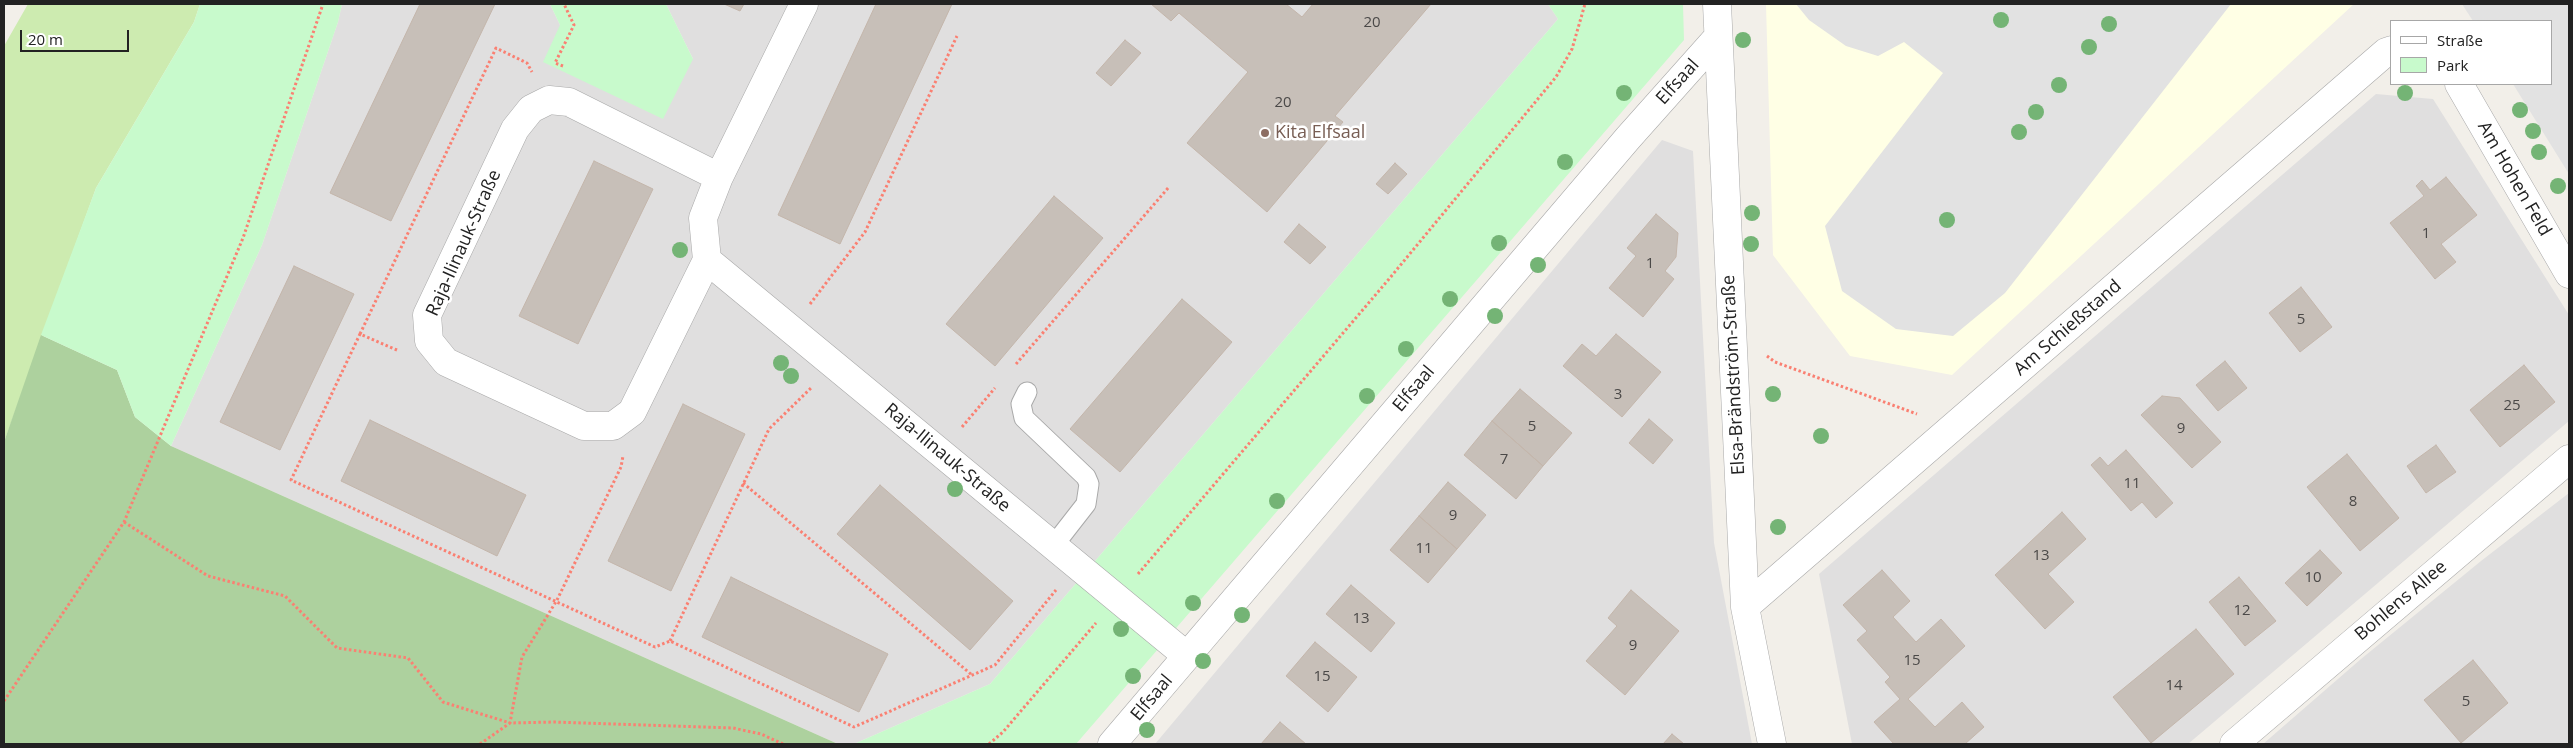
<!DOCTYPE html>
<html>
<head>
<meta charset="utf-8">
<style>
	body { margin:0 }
	#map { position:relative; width:2573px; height:748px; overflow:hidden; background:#f2efe9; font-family:"Open Sans",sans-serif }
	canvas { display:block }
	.frame { position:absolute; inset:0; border:5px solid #222; pointer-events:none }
	.legend { position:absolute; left:2390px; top:20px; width:162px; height:65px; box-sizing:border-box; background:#fff; border:1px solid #a7a7a7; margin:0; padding:6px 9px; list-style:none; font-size:15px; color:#222 }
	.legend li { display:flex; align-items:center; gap:10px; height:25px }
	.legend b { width:25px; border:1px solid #a7a7a7 }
	.scale { position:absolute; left:20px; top:30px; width:109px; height:22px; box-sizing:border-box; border:2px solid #222; border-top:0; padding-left:6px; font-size:15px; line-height:18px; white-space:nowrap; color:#222; -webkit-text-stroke:4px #fff; paint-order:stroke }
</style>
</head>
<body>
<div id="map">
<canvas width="2573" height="748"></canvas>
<div class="frame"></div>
<ul class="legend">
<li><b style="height:6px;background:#fff"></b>Straße</li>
<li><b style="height:14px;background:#c8facc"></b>Park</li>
</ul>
<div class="scale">20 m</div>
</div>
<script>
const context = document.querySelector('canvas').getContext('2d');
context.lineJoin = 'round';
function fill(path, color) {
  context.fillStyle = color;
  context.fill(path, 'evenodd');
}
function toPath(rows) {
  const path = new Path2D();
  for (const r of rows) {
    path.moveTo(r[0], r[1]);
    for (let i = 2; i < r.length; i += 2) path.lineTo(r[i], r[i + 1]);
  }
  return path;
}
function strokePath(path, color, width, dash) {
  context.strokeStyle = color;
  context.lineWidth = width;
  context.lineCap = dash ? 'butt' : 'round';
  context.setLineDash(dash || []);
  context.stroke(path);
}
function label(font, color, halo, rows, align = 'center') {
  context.font = font + ' "Open Sans",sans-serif';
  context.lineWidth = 5;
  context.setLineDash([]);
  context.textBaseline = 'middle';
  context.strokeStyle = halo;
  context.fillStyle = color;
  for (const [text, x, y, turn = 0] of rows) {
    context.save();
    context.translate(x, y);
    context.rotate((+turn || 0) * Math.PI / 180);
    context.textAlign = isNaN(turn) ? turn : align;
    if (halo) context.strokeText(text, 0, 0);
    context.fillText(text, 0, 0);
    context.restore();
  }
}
fill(toPath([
	[342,4,550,4,560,25,693,59,666,4,1548,4,1558,19,990,684,854,744,838,744,171,446,262,245,338,22],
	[2376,94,2433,99,2569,315,2569,421,2188,744,1852,744,1819,574],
	[1662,140,1693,151,1714,543,1752,744,1155,744],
	[2569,493,2569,744,2263,744,2361,659,2481,561]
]), '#e0dfdf');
fill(toPath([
	[1766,4,2354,4,1952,375,1850,356,1773,255]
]), '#ffffe5');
fill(toPath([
	[28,4,200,4,194,22,96,188,4,442,4,46]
]), '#cdebb0');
fill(toPath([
	[41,335,117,370,135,417,171,446,838,744,4,744,4,442]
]), '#add19e');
fill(toPath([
	[200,4,342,4,338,22,262,245,171,446,135,417,117,370,41,335,96,188,194,22],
	[550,4,666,4,693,59,663,119,543,62,560,25],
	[1548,4,1683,4,1684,40,1076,744,854,744,990,684,1558,19]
]), '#c8facc');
fill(toPath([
	[1796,4,2231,4,2005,293,1953,336,1896,329,1842,291,1825,226,1943,73,1904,42,1878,56,1846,46,1809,20],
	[2462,4,2569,4,2569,174,2513,84,2552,84,2552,21,2473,21]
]), '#e2e2e2');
const building = toPath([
	[420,4,495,4,391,221,330,193,420,4],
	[724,4,744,4,740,11,724,4],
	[876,4,952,4,840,244,778,215,876,4],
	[1151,4,1286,4,1302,17,1313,4,1431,4,1335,116,1343,122,1267,212,1187,143,1248,72,1179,13,1171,21,1151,4],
	[1125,40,1141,53,1111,86,1096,73,1125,40],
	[594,161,653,189,578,344,519,316,594,161],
	[1395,163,1407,174,1388,194,1376,184,1395,163],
	[2446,177,2477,215,2441,244,2456,262,2435,279,2390,223,2424,196,2416,186,2422,180,2430,190,2446,177],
	[1054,196,1103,238,995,366,946,324,1054,196],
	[1656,214,1678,233,1676,257,1665,271,1674,279,1643,317,1609,288,1636,256,1627,248,1656,214],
	[1299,224,1326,247,1310,264,1284,242,1299,224],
	[294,266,354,294,280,450,220,422,294,266],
	[2301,287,2332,327,2300,352,2269,313,2301,287],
	[1182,299,1232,342,1120,472,1070,429,1182,299],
	[1616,334,1661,372,1622,417,1563,366,1582,344,1596,356,1616,334],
	[2225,361,2247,388,2218,411,2196,385,2225,361],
	[2524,365,2555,402,2500,447,2470,410,2524,365],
	[1520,389,1572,433,1543,466,1492,421,1520,389],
	[2162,396,2180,398,2221,442,2192,468,2141,415,2162,396],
	[683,404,745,434,671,591,608,561,683,404],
	[1649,419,1673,440,1653,464,1629,443,1649,419],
	[370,420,526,495,497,556,341,481,370,420],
	[1492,421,1543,466,1516,499,1464,455,1492,421],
	[2436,445,2456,472,2426,493,2407,466,2436,445],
	[2126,450,2173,503,2156,518,2142,502,2131,511,2091,465,2100,457,2108,466,2126,450],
	[2347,454,2399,518,2360,551,2307,487,2347,454],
	[1448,482,1486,515,1457,549,1419,516,1448,482],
	[880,485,1013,601,970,650,837,534,880,485],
	[2062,512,2086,539,2048,574,2074,602,2045,629,1995,575,2062,512],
	[1419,516,1457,549,1428,583,1390,550,1419,516],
	[2320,550,2342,573,2307,606,2285,583,2320,550],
	[1882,570,1910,601,1893,617,1916,642,1941,619,1965,646,1908,699,1935,727,1962,702,1984,727,1965,744,1894,744,1874,722,1900,699,1885,682,1890,677,1857,640,1867,631,1843,605,1882,570],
	[731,577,888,654,859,712,702,637,731,577],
	[2239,577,2276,621,2245,646,2209,602,2239,577],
	[1351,585,1395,623,1371,652,1326,614,1351,585],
	[1631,590,1679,631,1625,695,1586,661,1617,626,1608,618,1631,590],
	[2196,629,2234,674,2151,743,2113,697,2196,629],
	[1315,642,1357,677,1328,712,1286,676,1315,642],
	[2473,660,2508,703,2461,743,2424,700,2473,660],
	[1280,722,1306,744,1261,744,1280,722],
	[1672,734,1684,744,1663,744,1672,734]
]);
fill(building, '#c7bfb8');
strokePath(building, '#c4b6ab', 1);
const lane = toPath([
	[1027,392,1021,404,1024,418,1086,477,1089,484,1086,504,1054,545]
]);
const street = toPath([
	[1717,4,1745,607,1772,744],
	[2459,84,2569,274],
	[719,177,569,102,549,100,531,109,515,129,427,315,429,341,446,362,584,426,613,426,632,412,707,260,703,218,719,177,804,4],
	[707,260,1187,656],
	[1745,607,2386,52,2392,50],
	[1112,744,1628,138,1718,37],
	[2234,744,2569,459]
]);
strokePath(lane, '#a9a9a9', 21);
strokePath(street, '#a9a9a9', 29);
strokePath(toPath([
	[563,66,555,63,574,25,564,4],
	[810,304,865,232,957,36],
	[360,334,496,48,527,63,532,72],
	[397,350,360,334,291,480,655,647,670,641,854,727,995,665,1056,590],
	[1767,356,1775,362,1917,414],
	[1016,364,1169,187],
	[962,427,995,388],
	[743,483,972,675],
	[124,522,208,576,285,596,337,648,408,658,443,702,510,723,522,657,557,600,621,467,623,456],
	[1138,574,1389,279,1556,77,1572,49,1585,4],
	[670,641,769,429,811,388],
	[4,701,124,522,243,238,323,4],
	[480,744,510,723,554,722,733,728,761,734,783,744],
	[989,744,1003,732,1096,623]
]), '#fa8072', 3, [2.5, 2.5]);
strokePath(lane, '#fff', 19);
strokePath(street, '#fff', 28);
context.fillStyle = '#74b475';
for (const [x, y] of [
	[2001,20],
	[2109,24],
	[1743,40],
	[2089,47],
	[2059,85],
	[1624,93],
	[2405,93],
	[2520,110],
	[2036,112],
	[2533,131],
	[2019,132],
	[2539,152],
	[1565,162],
	[2558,186],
	[1752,213],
	[1947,220],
	[1499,243],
	[1751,244],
	[680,250],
	[1538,265],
	[1450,299],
	[1495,316],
	[1406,349],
	[781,363],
	[791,376],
	[1773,394],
	[1367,396],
	[1821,436],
	[955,489],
	[1277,501],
	[1778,527],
	[1193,603],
	[1242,615],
	[1121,629],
	[1203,661],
	[1133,676],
	[1147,730]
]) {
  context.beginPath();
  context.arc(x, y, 8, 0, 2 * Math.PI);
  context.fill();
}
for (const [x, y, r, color] of [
	[1265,133,5,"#8d6e63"]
]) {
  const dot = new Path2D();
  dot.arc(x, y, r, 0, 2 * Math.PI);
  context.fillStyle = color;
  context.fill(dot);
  strokePath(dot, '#fff', 2);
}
label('15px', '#4b4948', null, [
	["20",1372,23],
	["20",1283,103],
	["1",2426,234],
	["1",1650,264],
	["5",2301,320],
	["3",1618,395],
	["25",2512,406],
	["5",1532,427],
	["9",2181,429],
	["7",1504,460],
	["11",2132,484],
	["8",2353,502],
	["9",1453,516],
	["11",1424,549],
	["13",2041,556],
	["10",2313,578],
	["12",2242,611],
	["13",1361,619],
	["9",1633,646],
	["15",1912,661],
	["15",1322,677],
	["14",2174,686],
	["5",2466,702]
]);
label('18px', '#222', '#fff', [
	["Elfsaal",1678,82,-48],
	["Am Hohen Feld",2514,179,60],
	["Raja-Ilinauk-Straße",464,243,-66],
	["Am Schießstand",2068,328,-41],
	["Elsa-Brändström-Straße",1734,375,-93],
	["Elfsaal",1414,389,-50],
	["Raja-Ilinauk-Straße",947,458,40],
	["Bohlens Allee",2401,601,-40],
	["Elfsaal",1152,698,-50]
]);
label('18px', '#785e54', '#fff', [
	["Kita Elfsaal",1275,133]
], 'left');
</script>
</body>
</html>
